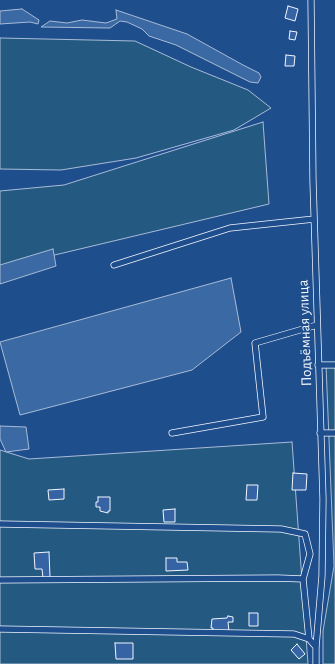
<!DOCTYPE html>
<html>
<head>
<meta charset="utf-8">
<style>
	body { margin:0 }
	canvas { display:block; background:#1f4e8c }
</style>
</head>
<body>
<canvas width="335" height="664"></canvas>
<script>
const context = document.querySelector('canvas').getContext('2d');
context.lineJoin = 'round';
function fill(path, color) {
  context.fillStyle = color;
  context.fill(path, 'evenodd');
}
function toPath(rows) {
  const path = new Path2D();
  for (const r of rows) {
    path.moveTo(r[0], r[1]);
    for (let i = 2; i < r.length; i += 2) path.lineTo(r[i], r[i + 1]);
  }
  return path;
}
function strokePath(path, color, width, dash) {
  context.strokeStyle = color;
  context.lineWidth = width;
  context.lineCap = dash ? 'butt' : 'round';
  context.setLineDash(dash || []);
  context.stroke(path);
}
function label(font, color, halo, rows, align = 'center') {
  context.font = font + ' "Alegreya Sans",sans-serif';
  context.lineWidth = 3;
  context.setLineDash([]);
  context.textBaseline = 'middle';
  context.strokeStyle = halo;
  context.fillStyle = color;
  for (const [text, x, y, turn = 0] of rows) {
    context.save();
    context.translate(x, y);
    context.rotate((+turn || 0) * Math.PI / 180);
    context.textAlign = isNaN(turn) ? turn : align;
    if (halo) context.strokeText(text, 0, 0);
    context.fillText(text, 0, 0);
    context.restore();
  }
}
const green = toPath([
	[0,38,135,41,191,67,248,90,271,108,234,130,136,158,61,170,0,169,0,38],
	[263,122,269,204,0,268,0,191,64,185,263,122],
	[326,364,335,364,335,664,323,664,323,631,334,566,326,364],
	[292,442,308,664,0,664,0,450,29,459,292,442]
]);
fill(green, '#245a82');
strokePath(green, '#a8bbd7', 1);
const water = toPath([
	[22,9,39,20,38,24,30,22,0,24,0,11,22,9],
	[116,10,187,34,243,65,259,73,261,77,258,83,250,82,176,45,149,36,142,29,127,22,120,21,110,28,41,27,50,21,67,23,82,20,106,23,117,19,116,10],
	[53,249,56,266,0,284,0,265,53,249],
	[231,278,241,332,192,370,20,415,0,342,231,278],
	[0,426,26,427,29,449,6,452,0,439,0,426]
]);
fill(water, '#3b69a3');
strokePath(water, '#a8bbd7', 1);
const building = toPath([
	[288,6,298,9,295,21,285,18,288,6],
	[290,31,297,32,295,40,289,39,290,31],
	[286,55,295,56,294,66,285,66,286,55],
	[293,473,307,474,306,490,292,490,293,473],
	[247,485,258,485,257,500,246,500,247,485],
	[64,489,64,499,49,500,48,490,64,489],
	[98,497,110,497,110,511,108,511,108,513,100,511,100,507,96,507,96,502,98,502,98,497],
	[175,509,175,522,164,522,163,510,175,509],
	[49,552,50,577,43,578,42,569,35,569,34,553,49,552],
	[166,558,177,558,177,562,187,562,188,570,166,571,166,558],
	[249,613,258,613,258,626,249,626,249,613],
	[228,616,233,617,233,622,228,622,229,632,213,631,213,628,211,628,212,619,227,618,228,616],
	[115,643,133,643,133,659,116,659,115,643],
	[297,644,305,654,299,659,291,650,297,644]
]);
fill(building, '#3563a3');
strokePath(building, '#f2f6ff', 1);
const minor = toPath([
	[311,0,313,181,323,499,322,576,316,647,316,664],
	[114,265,230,228,314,219],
	[318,365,335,365],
	[172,433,263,417,255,343,317,325],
	[320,433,335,433],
	[0,524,281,529,305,534,310,554,303,579,309,639,316,647],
	[0,580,278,578,303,579],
	[0,629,294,634,309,639]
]);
strokePath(minor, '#f2f6ff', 7);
strokePath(minor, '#1f4e8c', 5.5);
label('15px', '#f2f6ff', '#1f4e8c', [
	["Подъёмная улица",305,333,-92]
]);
</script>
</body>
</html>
